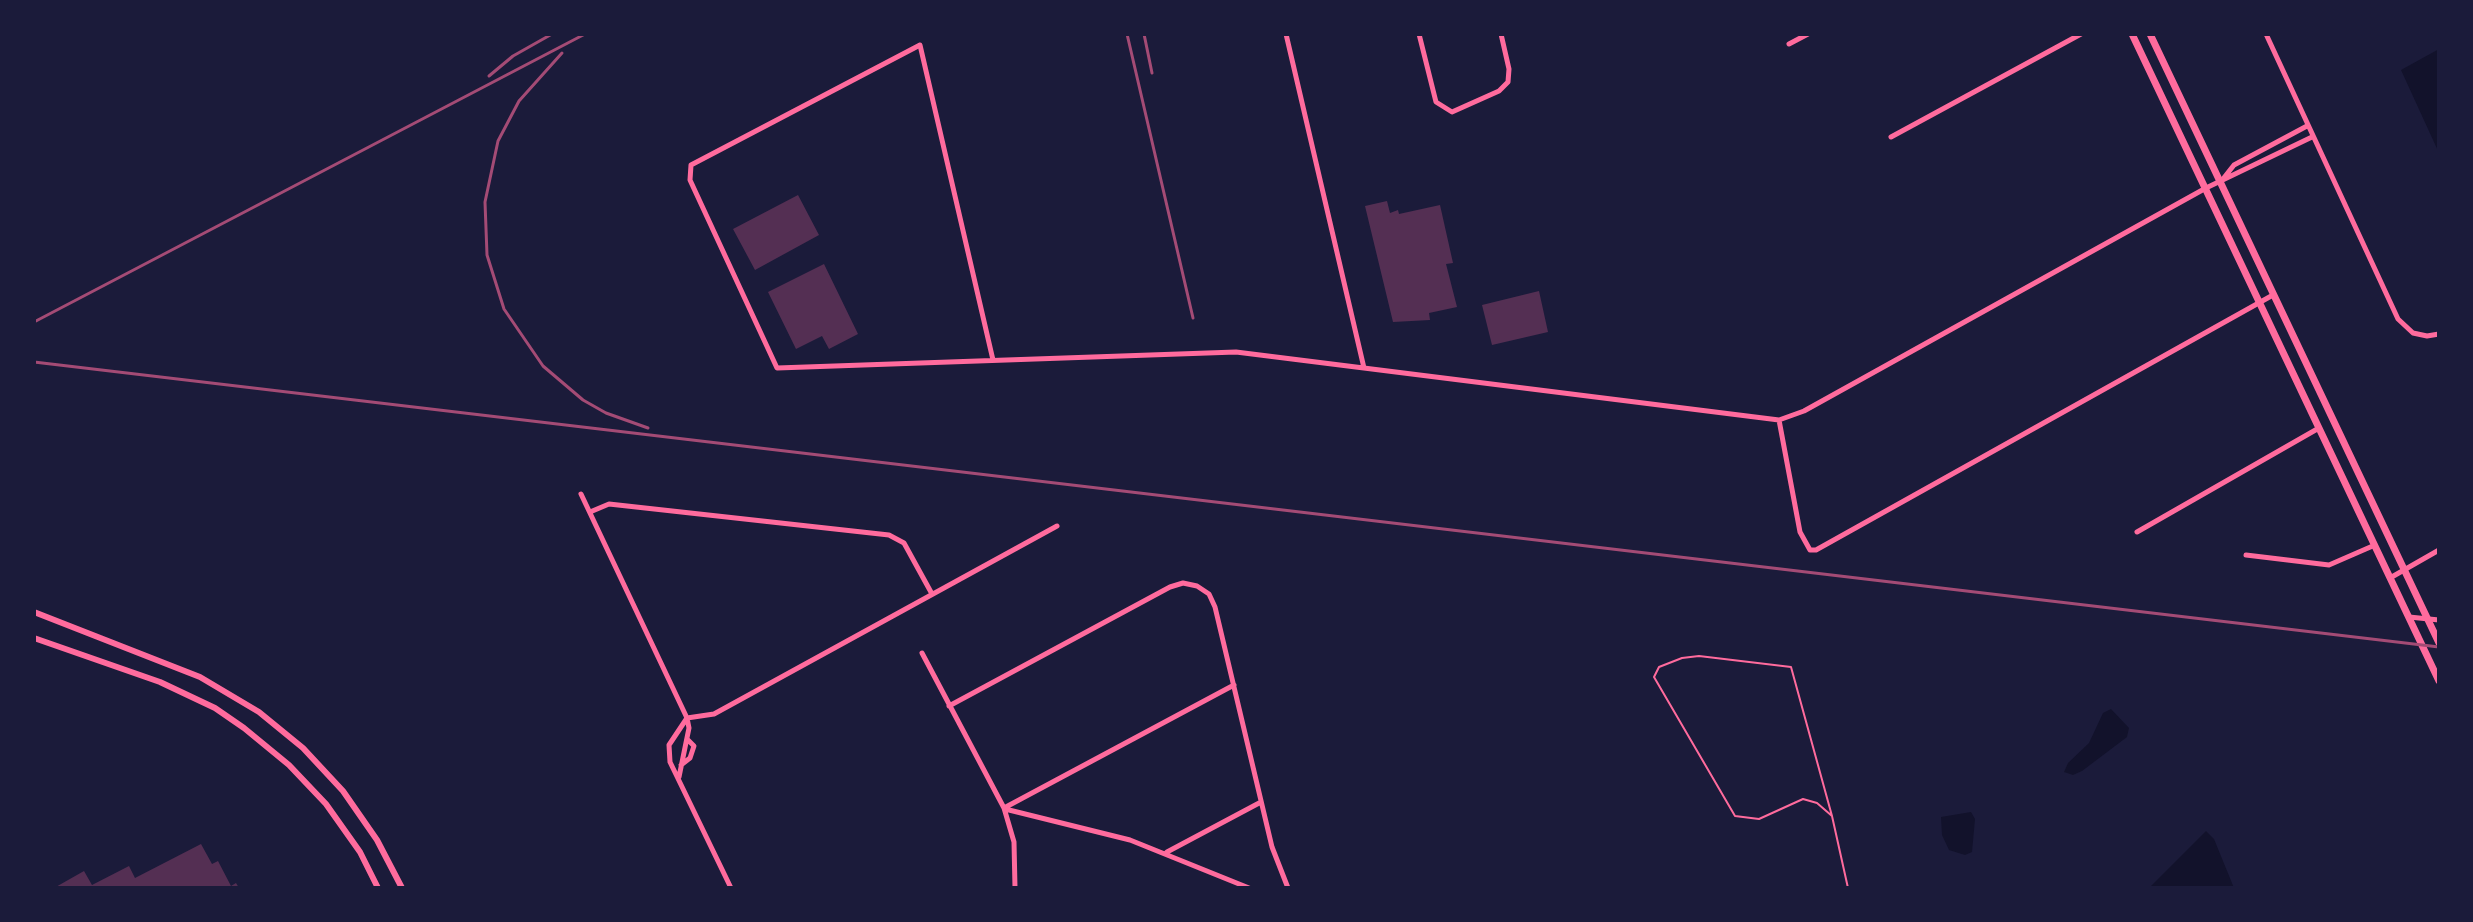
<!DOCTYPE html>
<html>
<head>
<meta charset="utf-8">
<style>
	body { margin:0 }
	#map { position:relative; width:2473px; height:922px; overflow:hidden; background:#1b1b3a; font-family:"DM Sans",sans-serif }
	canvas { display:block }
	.frame { position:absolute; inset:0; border:36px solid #1b1b3a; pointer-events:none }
</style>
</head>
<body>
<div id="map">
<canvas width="2473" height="922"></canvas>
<div class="frame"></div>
</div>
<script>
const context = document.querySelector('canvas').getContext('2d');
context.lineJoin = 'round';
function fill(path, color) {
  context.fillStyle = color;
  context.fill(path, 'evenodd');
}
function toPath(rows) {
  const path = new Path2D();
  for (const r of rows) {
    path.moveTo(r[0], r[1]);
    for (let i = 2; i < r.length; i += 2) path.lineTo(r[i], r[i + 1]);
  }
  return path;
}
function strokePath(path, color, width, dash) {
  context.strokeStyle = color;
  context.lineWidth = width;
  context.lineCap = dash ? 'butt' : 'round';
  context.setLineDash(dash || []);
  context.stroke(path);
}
fill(toPath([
	[2439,49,2439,153,2401,70],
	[2111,709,2129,728,2127,737,2082,771,2073,775,2064,772,2068,763,2089,743,2103,713],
	[1971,812,1975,819,1972,852,1965,855,1949,850,1942,835,1941,817],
	[2206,831,2214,839,2234,888,2149,888]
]), '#12122b');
fill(toPath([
	[798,195,819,235,755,270,733,229],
	[1387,201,1390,213,1398,210,1399,214,1440,205,1453,263,1446,264,1457,307,1429,313,1430,320,1393,322,1365,206],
	[824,264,858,334,829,349,822,336,796,349,768,292],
	[1539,291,1548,332,1492,345,1482,305],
	[201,844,212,864,218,861,231,886,236,883,239,888,54,888,84,871,92,885,129,866,135,878]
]), '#542f53');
strokePath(toPath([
	[1832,816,1817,803,1803,799,1759,819,1735,816,1654,677,1659,667,1682,658,1699,656,1791,667,1832,816,1848,888]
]), '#ff6b9d', 2);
strokePath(toPath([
	[1286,34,1364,368],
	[1419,34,1436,102,1452,112,1499,91,1508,82,1509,69,1501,34],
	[2266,34,2398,319,2413,333,2427,336,2439,334],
	[1789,44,1808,34],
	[1891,137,2081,34],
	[2223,179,2234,165,2307,126],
	[993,360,920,45,691,165,690,180,777,368,1236,352,1779,420,1804,411,2206,188,2312,137],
	[1779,420,1800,532,1810,550,1816,550,2273,295],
	[581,494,687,718,689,728,679,777],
	[590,512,609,504,889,535,904,543,932,594],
	[2137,532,2319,428],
	[2246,555,2329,565,2375,545],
	[2390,578,2439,550],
	[2409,617,2439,620],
	[922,653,1004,808,1014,842,1015,888],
	[949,706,1170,587,1183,583,1197,586,1209,594,1215,607,1272,847,1288,888],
	[687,718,714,714,1057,526],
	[687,718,669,745,670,762,731,888],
	[681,765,690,758,694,746,687,739],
	[1004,808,1234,685],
	[1005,809,1130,840,1249,888],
	[1167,852,1261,802]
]), '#ff6b9d', 5);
strokePath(toPath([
	[34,612,200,677,259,712,303,748,343,791,377,840,402,888],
	[34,638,160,682,215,708,244,728,289,765,326,804,360,852,378,888]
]), '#ff6b9d', 6);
strokePath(toPath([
	[2132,34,2439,681],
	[2150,34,2439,643]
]), '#ff6b9d', 7);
strokePath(toPath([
	[1127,34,1193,318],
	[1144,34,1152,73],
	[562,53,519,101,498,141,485,202,487,255,504,309,543,366,583,400,606,413,648,428],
	[489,76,513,56,552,34],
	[34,322,585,34],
	[34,362,2439,647]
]), '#a44b75', 3);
</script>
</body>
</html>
